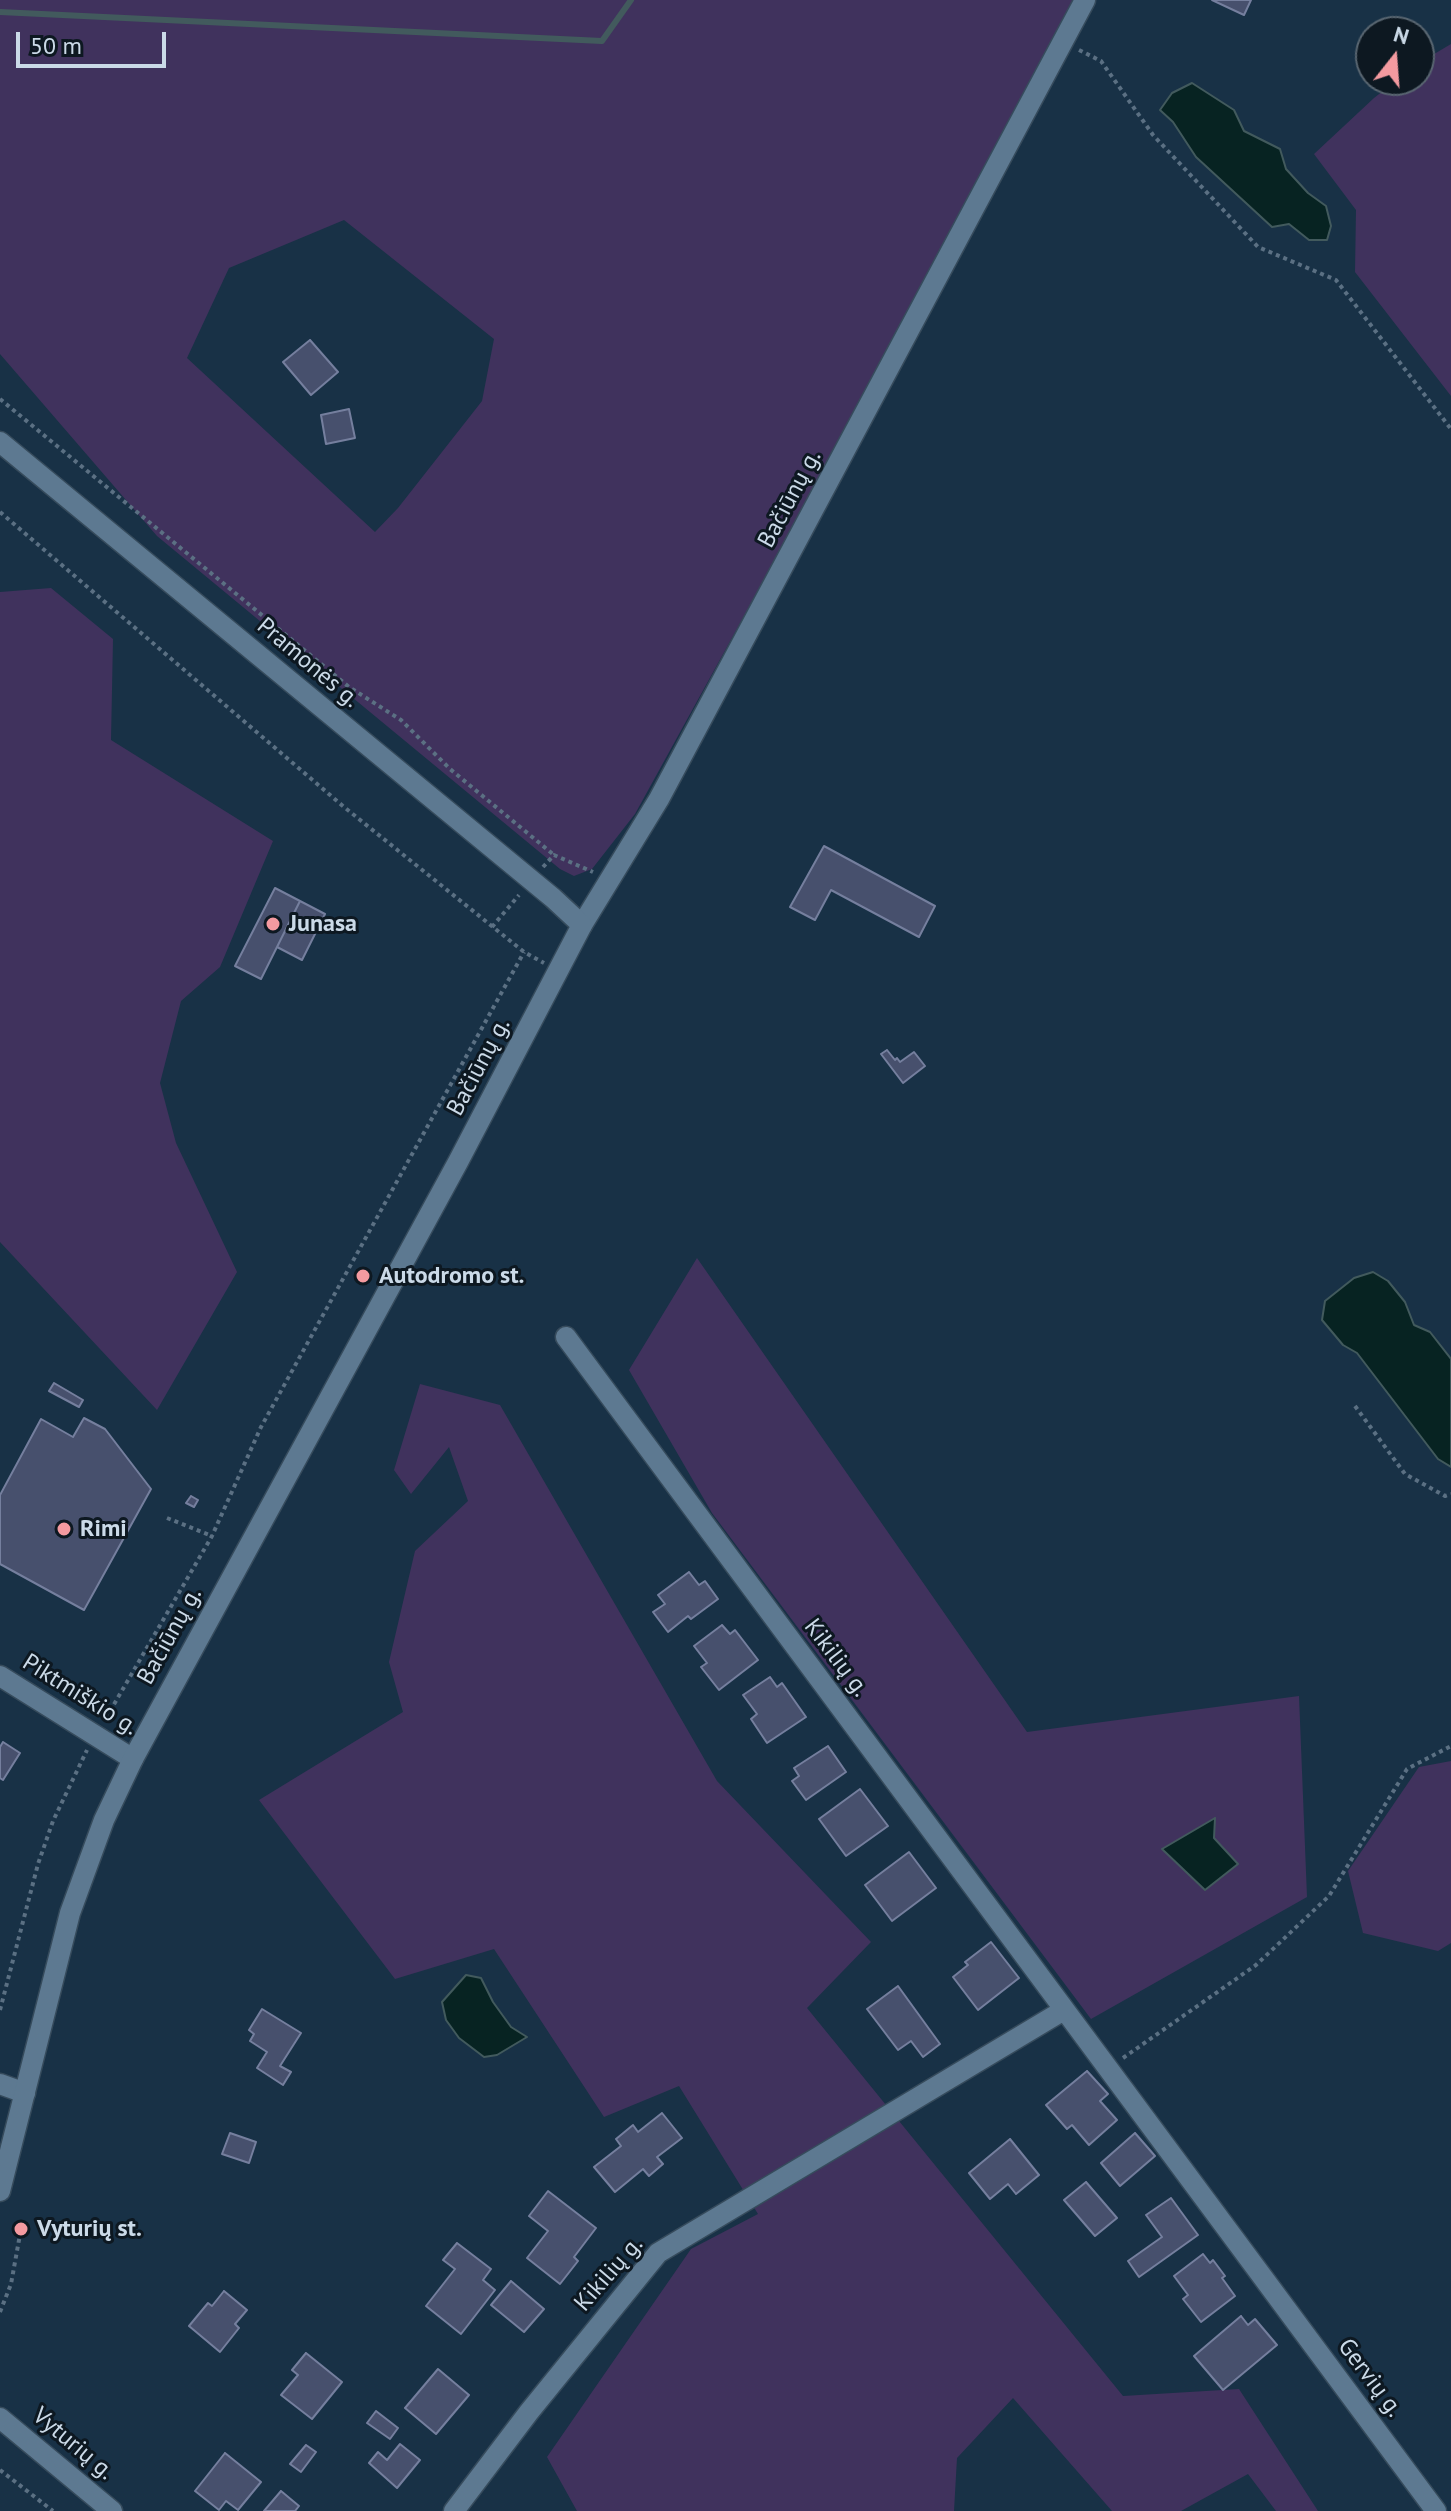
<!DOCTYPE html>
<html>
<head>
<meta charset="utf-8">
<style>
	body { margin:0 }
	#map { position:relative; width:1451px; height:2511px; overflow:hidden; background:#183146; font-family:"PT Sans",sans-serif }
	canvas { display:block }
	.north { position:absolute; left:1355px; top:16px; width:80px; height:80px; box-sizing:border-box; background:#0d1821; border:2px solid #596671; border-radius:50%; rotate:17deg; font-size:22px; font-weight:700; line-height:32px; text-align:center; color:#cbdae8 }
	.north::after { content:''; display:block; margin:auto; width:28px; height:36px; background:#f49aa0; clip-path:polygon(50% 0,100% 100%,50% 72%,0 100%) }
	.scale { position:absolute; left:16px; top:32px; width:150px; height:36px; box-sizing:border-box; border:4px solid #cbdae8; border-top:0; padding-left:10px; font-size:24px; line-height:28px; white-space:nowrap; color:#cbdae8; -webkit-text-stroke:6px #0d1821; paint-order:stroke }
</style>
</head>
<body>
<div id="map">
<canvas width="1451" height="2511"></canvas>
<div class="north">N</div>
<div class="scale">50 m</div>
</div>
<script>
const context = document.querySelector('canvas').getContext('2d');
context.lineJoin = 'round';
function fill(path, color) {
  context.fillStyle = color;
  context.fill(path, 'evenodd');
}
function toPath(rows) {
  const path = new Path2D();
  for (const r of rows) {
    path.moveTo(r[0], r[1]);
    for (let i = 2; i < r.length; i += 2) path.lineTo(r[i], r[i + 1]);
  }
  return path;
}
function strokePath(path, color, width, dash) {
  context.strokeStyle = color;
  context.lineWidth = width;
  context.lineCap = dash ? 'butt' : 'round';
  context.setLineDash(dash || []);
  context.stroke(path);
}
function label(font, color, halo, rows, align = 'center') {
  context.font = font + ' "PT Sans",sans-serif';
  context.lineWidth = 6;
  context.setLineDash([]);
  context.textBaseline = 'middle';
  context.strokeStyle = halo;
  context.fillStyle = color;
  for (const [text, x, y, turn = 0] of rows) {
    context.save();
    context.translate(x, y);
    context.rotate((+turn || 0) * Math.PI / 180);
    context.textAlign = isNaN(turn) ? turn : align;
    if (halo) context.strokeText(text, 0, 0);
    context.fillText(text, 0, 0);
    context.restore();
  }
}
fill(toPath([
	[0,0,1083,0,635,814,592,869,574,876,560,869,157,536,0,354],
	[344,220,494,339,482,401,398,508,375,532,187,358,229,268],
	[1451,44,1451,396,1355,272,1356,210,1314,154,1374,98,1397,80,1419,80,1419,63],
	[51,588,113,639,111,740,273,841,220,967,181,1001,160,1083,176,1143,237,1272,157,1410,0,1242,0,592],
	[697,1258,1027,1732,1299,1696,1307,1897,1091,2019,712,1513,629,1370],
	[1215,1819,1214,1838,1162,1849],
	[420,1384,500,1405,717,1781,871,1942,807,2008,1123,2396,1239,2389,1318,2511,1276,2511,1248,2474,1181,2511,1112,2511,1013,2398,957,2458,954,2511,577,2511,547,2457,691,2249,758,2214,679,2086,604,2117,494,1949,395,1979,259,1800,403,1712,389,1662,415,1551,468,1501,449,1447,411,1494,394,1470],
	[1451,1761,1451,1943,1438,1951,1363,1933,1348,1871,1419,1767]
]), '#40325d');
const water = toPath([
	[1192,83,1234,110,1244,131,1280,149,1286,169,1308,193,1326,206,1331,226,1327,240,1309,240,1289,224,1272,227,1196,157,1173,122,1160,110,1172,93,1192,83],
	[1373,1272,1388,1281,1405,1302,1414,1325,1430,1332,1451,1359,1451,1467,1438,1459,1357,1353,1343,1345,1322,1320,1325,1301,1354,1278,1373,1272],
	[1215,1818,1214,1838,1238,1864,1205,1890,1162,1849,1215,1818],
	[466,1975,481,1978,493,2002,511,2027,527,2037,497,2055,484,2057,459,2038,446,2020,442,2002,466,1975]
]);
fill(water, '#072322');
strokePath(water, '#425a5d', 2);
strokePath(toPath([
	[0,12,602,41,631,0]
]), '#425a5d', 6);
const building = toPath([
	[1212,0,1251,0,1244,15,1212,0],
	[310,340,338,372,311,395,283,362,310,340],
	[349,409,355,438,326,444,321,415,349,409],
	[824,846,935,906,919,937,831,890,815,920,790,907,824,846],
	[275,888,300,901,261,979,235,966,275,888],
	[300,901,325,914,302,960,277,947,300,901],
	[887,1050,895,1060,897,1058,900,1062,914,1052,925,1066,903,1083,881,1054,887,1050],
	[54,1383,83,1400,79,1407,49,1391,54,1383],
	[84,1418,105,1429,151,1489,84,1610,0,1564,0,1495,41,1419,73,1437,84,1418],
	[191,1496,198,1500,194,1507,186,1503,191,1496],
	[689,1572,699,1585,705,1581,718,1599,691,1619,688,1616,668,1632,653,1612,665,1604,658,1595,689,1572],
	[722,1625,730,1634,735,1630,758,1660,719,1690,701,1667,707,1663,694,1646,722,1625],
	[770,1677,777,1687,782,1683,806,1717,767,1743,751,1719,757,1714,743,1695,770,1677],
	[3,1742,20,1753,3,1780,0,1778,0,1747,3,1742],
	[828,1746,846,1772,806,1800,792,1781,799,1776,794,1768,828,1746],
	[860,1789,888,1826,846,1856,819,1819,860,1789],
	[909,1852,936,1888,892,1921,865,1885,909,1852],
	[991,1942,1019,1978,978,2010,953,1977,968,1965,965,1962,991,1942],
	[898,1986,940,2044,923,2057,911,2041,898,2050,867,2009,898,1986],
	[262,2009,301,2033,280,2066,291,2072,283,2085,257,2068,267,2052,250,2041,254,2034,249,2030,262,2009],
	[1087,2071,1108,2094,1100,2101,1117,2120,1089,2145,1072,2125,1067,2129,1046,2105,1087,2071],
	[662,2113,682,2138,657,2157,663,2164,649,2176,643,2169,615,2192,594,2167,621,2146,616,2139,633,2125,638,2132,662,2113],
	[230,2133,256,2142,249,2163,222,2154,230,2133],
	[1135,2133,1155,2156,1120,2186,1101,2163,1135,2133],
	[1010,2139,1039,2175,1016,2194,1008,2184,990,2199,969,2173,1010,2139],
	[1086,2182,1117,2218,1095,2236,1064,2200,1086,2182],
	[548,2191,596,2228,574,2257,578,2261,560,2284,527,2258,548,2231,529,2216,548,2191],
	[1171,2198,1198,2235,1139,2277,1128,2261,1162,2237,1146,2215,1171,2198],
	[457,2243,491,2269,483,2280,495,2290,461,2334,426,2306,455,2269,443,2260,457,2243],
	[1203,2254,1210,2263,1213,2260,1225,2276,1222,2278,1235,2296,1201,2322,1183,2299,1188,2295,1174,2276,1203,2254],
	[511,2281,544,2309,524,2332,491,2305,511,2281],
	[224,2291,247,2310,235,2324,239,2328,220,2352,189,2326,208,2303,212,2306,224,2291],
	[1241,2316,1248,2325,1255,2319,1277,2345,1223,2390,1194,2356,1241,2316],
	[306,2353,342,2382,312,2419,281,2395,298,2375,292,2370,306,2353],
	[438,2369,469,2395,436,2434,405,2408,438,2369],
	[376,2411,398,2428,390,2439,367,2423,376,2411],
	[400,2444,420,2460,397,2488,369,2463,378,2452,387,2460,400,2444],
	[306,2445,316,2452,301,2472,290,2464,306,2445],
	[225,2453,261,2482,238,2510,226,2501,219,2510,195,2491,225,2453],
	[281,2491,299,2506,295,2511,264,2511,281,2491]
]);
fill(building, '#47506d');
strokePath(building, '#757f9e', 2);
const street = toPath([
	[582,925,659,799,1085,0],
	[566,1337,1436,2511],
	[0,1676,133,1759],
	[0,2084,25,2093],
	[0,2418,112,2511],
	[454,2511,529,2412,658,2253,1064,2010]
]);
const secondary = toPath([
	[0,442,553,898,582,925,458,1162,133,1759,104,1820,70,1913,0,2191]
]);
strokePath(street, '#364b5c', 23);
strokePath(secondary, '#364b5c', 23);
strokePath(toPath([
	[1079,50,1101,61,1153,135,1258,247,1336,280,1451,429],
	[0,399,349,687,401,720,450,769,554,855],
	[0,512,344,807,524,952,544,963],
	[543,867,554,855,593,872],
	[492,927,519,895],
	[1355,1406,1405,1474,1445,1496,1451,1494],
	[167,1518,212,1536],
	[106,1718,212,1536,261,1427,524,952],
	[0,2010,38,1864,53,1821,87,1750],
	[1123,2058,1256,1965,1329,1896,1407,1769,1451,1746],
	[0,2312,11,2284,21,2229],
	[0,2470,53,2511]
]), '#5b7083', 4, [4, 4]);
strokePath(street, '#5d7991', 20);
strokePath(secondary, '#5d7991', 20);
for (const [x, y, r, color] of [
	[273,924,8,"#f49aa0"],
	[363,1276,8,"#f49aa0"],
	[64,1529,8,"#f49aa0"],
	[21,2229,8,"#f49aa0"]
]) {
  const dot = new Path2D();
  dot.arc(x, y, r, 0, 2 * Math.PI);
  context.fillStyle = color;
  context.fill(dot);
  strokePath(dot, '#0d1821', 3);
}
label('24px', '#cbdae8', '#0d1821', [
	["Bačiūnų g.",790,499,-62],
	["Pramonės g.",308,663,40],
	["Bačiūnų g.",479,1067,-62],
	["Bačiūnų g.",170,1636,-61],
	["Kikilių g.",836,1658,53],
	["Piktmiškio g.",80,1695,32],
	["Kikilių g.",609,2274,-49],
	["Gervių g.",1370,2378,53],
	["Vyturių g.",73,2444,40]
]);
label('bold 24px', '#cbdae8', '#0d1821', [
	["Junasa",289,924],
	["Autodromo st.",379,1276],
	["Rimi",80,1529],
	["Vyturių st.",37,2229]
], 'left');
</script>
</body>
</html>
